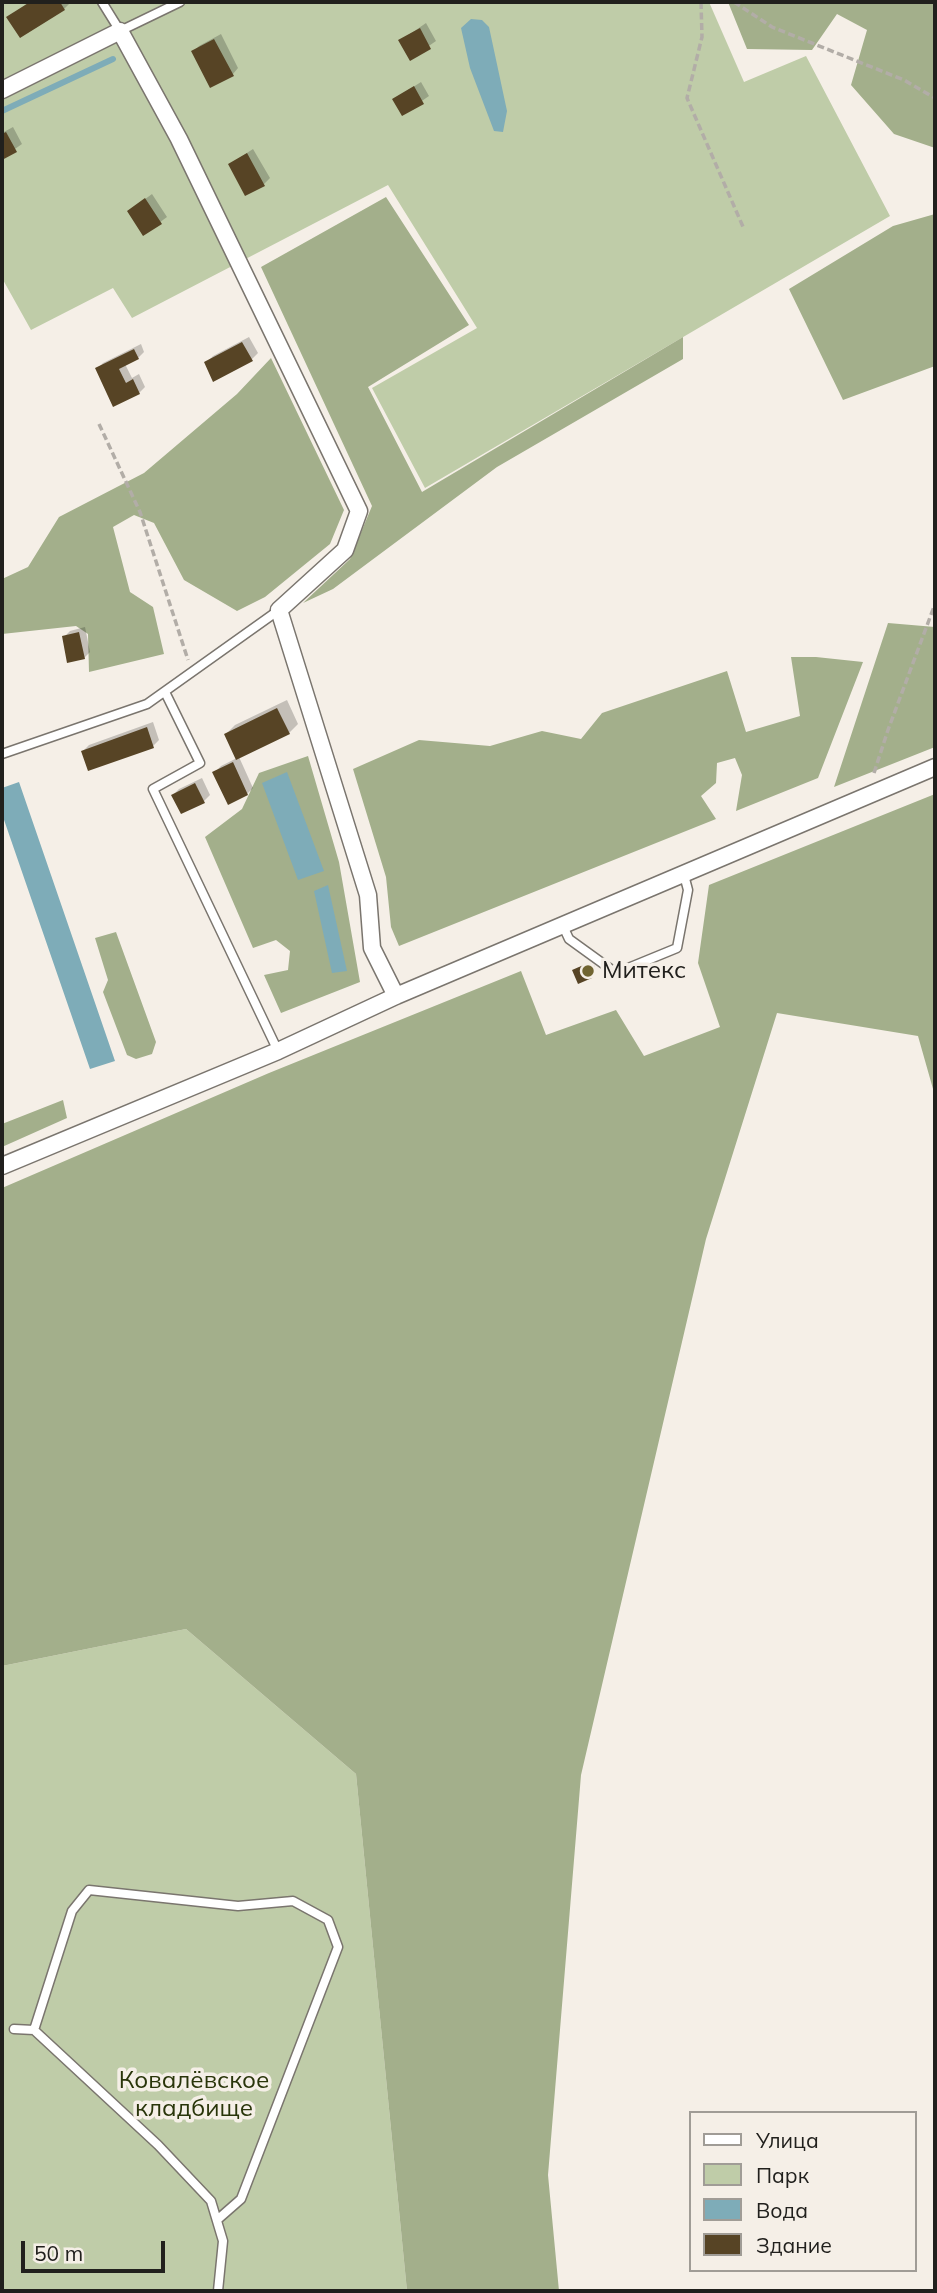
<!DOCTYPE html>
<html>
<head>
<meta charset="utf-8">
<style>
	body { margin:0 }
	#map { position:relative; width:937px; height:2293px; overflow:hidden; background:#f5efe7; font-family:Mulish,sans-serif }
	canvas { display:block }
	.frame { position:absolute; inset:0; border:4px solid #21201d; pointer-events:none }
	.legend { position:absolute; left:689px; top:2111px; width:228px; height:161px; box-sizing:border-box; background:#f5efe7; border:2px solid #a09c96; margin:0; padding:9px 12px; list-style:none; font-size:21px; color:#21201d }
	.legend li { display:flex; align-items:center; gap:14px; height:35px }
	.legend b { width:35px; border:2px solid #a09c96 }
	.scale { position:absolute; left:21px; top:2241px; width:144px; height:32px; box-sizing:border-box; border:4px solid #21201d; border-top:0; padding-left:9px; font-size:21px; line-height:24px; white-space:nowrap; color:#21201d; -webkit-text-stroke:5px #f5efe7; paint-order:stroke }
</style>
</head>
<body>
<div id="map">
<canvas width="937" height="2293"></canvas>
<div class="frame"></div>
<ul class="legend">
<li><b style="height:9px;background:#fff"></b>Улица</li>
<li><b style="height:19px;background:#bfcca8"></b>Парк</li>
<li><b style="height:19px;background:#7eacb8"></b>Вода</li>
<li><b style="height:19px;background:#574425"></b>Здание</li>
</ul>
<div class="scale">50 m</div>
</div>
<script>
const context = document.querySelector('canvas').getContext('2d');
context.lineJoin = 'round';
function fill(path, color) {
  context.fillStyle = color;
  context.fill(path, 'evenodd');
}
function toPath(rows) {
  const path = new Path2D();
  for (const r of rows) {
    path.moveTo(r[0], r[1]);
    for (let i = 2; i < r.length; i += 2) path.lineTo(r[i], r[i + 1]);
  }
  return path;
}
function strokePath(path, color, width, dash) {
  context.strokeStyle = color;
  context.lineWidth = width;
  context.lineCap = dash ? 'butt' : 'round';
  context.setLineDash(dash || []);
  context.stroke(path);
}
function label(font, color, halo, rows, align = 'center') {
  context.font = font + ' Mulish,sans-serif';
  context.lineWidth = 7;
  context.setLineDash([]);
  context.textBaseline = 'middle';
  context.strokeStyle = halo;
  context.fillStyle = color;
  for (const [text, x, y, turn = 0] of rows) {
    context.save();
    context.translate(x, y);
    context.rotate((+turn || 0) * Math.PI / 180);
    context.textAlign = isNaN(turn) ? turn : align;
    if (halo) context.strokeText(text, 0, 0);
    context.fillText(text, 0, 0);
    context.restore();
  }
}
fill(toPath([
	[2,2,709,2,744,82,806,56,890,216,425,488,372,388,477,328,388,185,132,318,113,288,31,330,2,278],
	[186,1629,356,1774,407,2291,2,2291,2,1666]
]), '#bfcca8');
fill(toPath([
	[728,2,935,2,935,148,894,134,851,85,867,30,837,14,812,50,747,49],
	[386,197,469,325,368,387,422,492,683,337,683,359,497,467,333,589,303,603,350,559,372,506,261,267],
	[935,214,935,366,843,400,789,289,893,226],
	[271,358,344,510,330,544,265,597,237,611,184,580,154,523,134,515,113,527,130,592,153,607,164,654,89,672,88,634,76,626,2,634,2,579,28,567,59,517,144,473,237,394],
	[888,623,935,627,935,747,834,787],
	[791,657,816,657,863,662,818,778,736,811,742,775,735,758,717,763,716,783,701,796,716,819,399,946,391,927,386,877,353,769,419,740,490,746,542,731,581,739,602,713,727,671,746,732,800,716],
	[308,756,339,862,360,982,281,1013,264,975,288,970,290,951,276,940,253,948,205,837,242,809,259,773],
	[935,794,935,1096,918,1036,777,1013,706,1239,581,1775,548,2175,559,2291,407,2291,356,1774,186,1629,2,1666,2,1188,269,1073,521,971,546,1035,616,1010,644,1056,720,1027,698,963,709,885],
	[116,932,156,1042,152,1054,136,1059,127,1055,103,992,108,980,95,938],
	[63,1100,67,1118,2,1147,2,1124]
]), '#a3af8b');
fill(toPath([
	[471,19,482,20,489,27,507,111,503,132,494,131,470,68,461,28],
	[287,772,324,871,298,880,262,783],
	[19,782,115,1061,90,1069,2,814,2,788],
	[328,885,347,971,332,973,314,891]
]), '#7eacb8');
fill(toPath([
	[29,2,69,2,70,3,64,9,9,17],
	[426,23,436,41,410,59,400,41],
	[221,34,238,68,233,74,193,52,199,46],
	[421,82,429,96,403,114,394,99],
	[13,127,22,144,2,158,2,133],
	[253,149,270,178,264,184,230,164],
	[152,194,167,217,144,234,129,211],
	[249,337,258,353,252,359,214,380,207,362,213,356],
	[141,344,144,352,138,358,125,364,132,378,139,374,145,387,139,393,97,369,103,363],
	[85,627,90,652,84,658,64,637,70,631],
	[287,700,298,724,289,733,239,757,253,788,247,794,215,772,221,766,237,758,226,734,235,725],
	[153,722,159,740,153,746,83,751,89,745],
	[202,778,210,795,204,801,173,795,179,789],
	[589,963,595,966,591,976,577,968]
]), '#0003');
strokePath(toPath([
	[2,111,113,59]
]), '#7eacb8', 6);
fill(toPath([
	[30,2,60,2,65,10,20,38,6,17],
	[420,28,431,49,410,61,398,40],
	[214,39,234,76,210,88,191,51],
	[414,86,424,104,402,116,392,99],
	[6,132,17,152,2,160,2,134],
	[247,153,265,186,245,196,228,164],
	[145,198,162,224,143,236,127,211],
	[242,342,253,361,213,382,204,362],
	[134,349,139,359,119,369,126,383,133,379,140,394,113,407,95,368],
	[79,632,85,659,67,663,62,636],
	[277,708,290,734,236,760,224,734],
	[147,727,154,748,88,771,81,751],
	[233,762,248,795,228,805,212,772],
	[195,783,205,803,181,814,171,795],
	[586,964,593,969,592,978,578,984,572,970]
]), '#574425');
const lane = toPath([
	[102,2,120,31,180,2],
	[165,692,200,763,153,789,278,1051],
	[2,754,147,704,279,610],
	[563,926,569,939,616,973,677,948,688,890,684,875],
	[14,2029,34,2030,158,2145,211,2201,223,2241,218,2291],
	[34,2030,72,1911,89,1890,238,1906,293,1901,328,1920,338,1947,241,2199,217,2220]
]);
const street = toPath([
	[2,90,120,31,179,139,359,511,345,550,279,610,368,895,372,948,396,996],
	[2,1166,278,1051,396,996,935,767]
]);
strokePath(lane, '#7a756e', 11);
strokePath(street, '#7a756e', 19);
strokePath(toPath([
	[701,2,702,37,687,98,744,229],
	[734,2,772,27,904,80,935,98],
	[99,424,140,512,188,660],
	[874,773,888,730,935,604]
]), '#b2ada7', 3.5, [7, 3.5]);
strokePath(lane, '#fff', 8);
strokePath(street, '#fff', 16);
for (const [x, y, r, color] of [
	[588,971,7,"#706431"]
]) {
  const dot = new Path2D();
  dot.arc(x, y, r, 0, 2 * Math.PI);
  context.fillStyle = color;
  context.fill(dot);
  strokePath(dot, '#f5efe7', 2.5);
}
label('24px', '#21201d', '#f5efe7', [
	["Митекс",602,971]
], 'left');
label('24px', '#29350a', '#f5efe7', [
	["Ковалёвское",194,2081],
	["кладбище",194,2109]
]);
</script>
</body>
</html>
